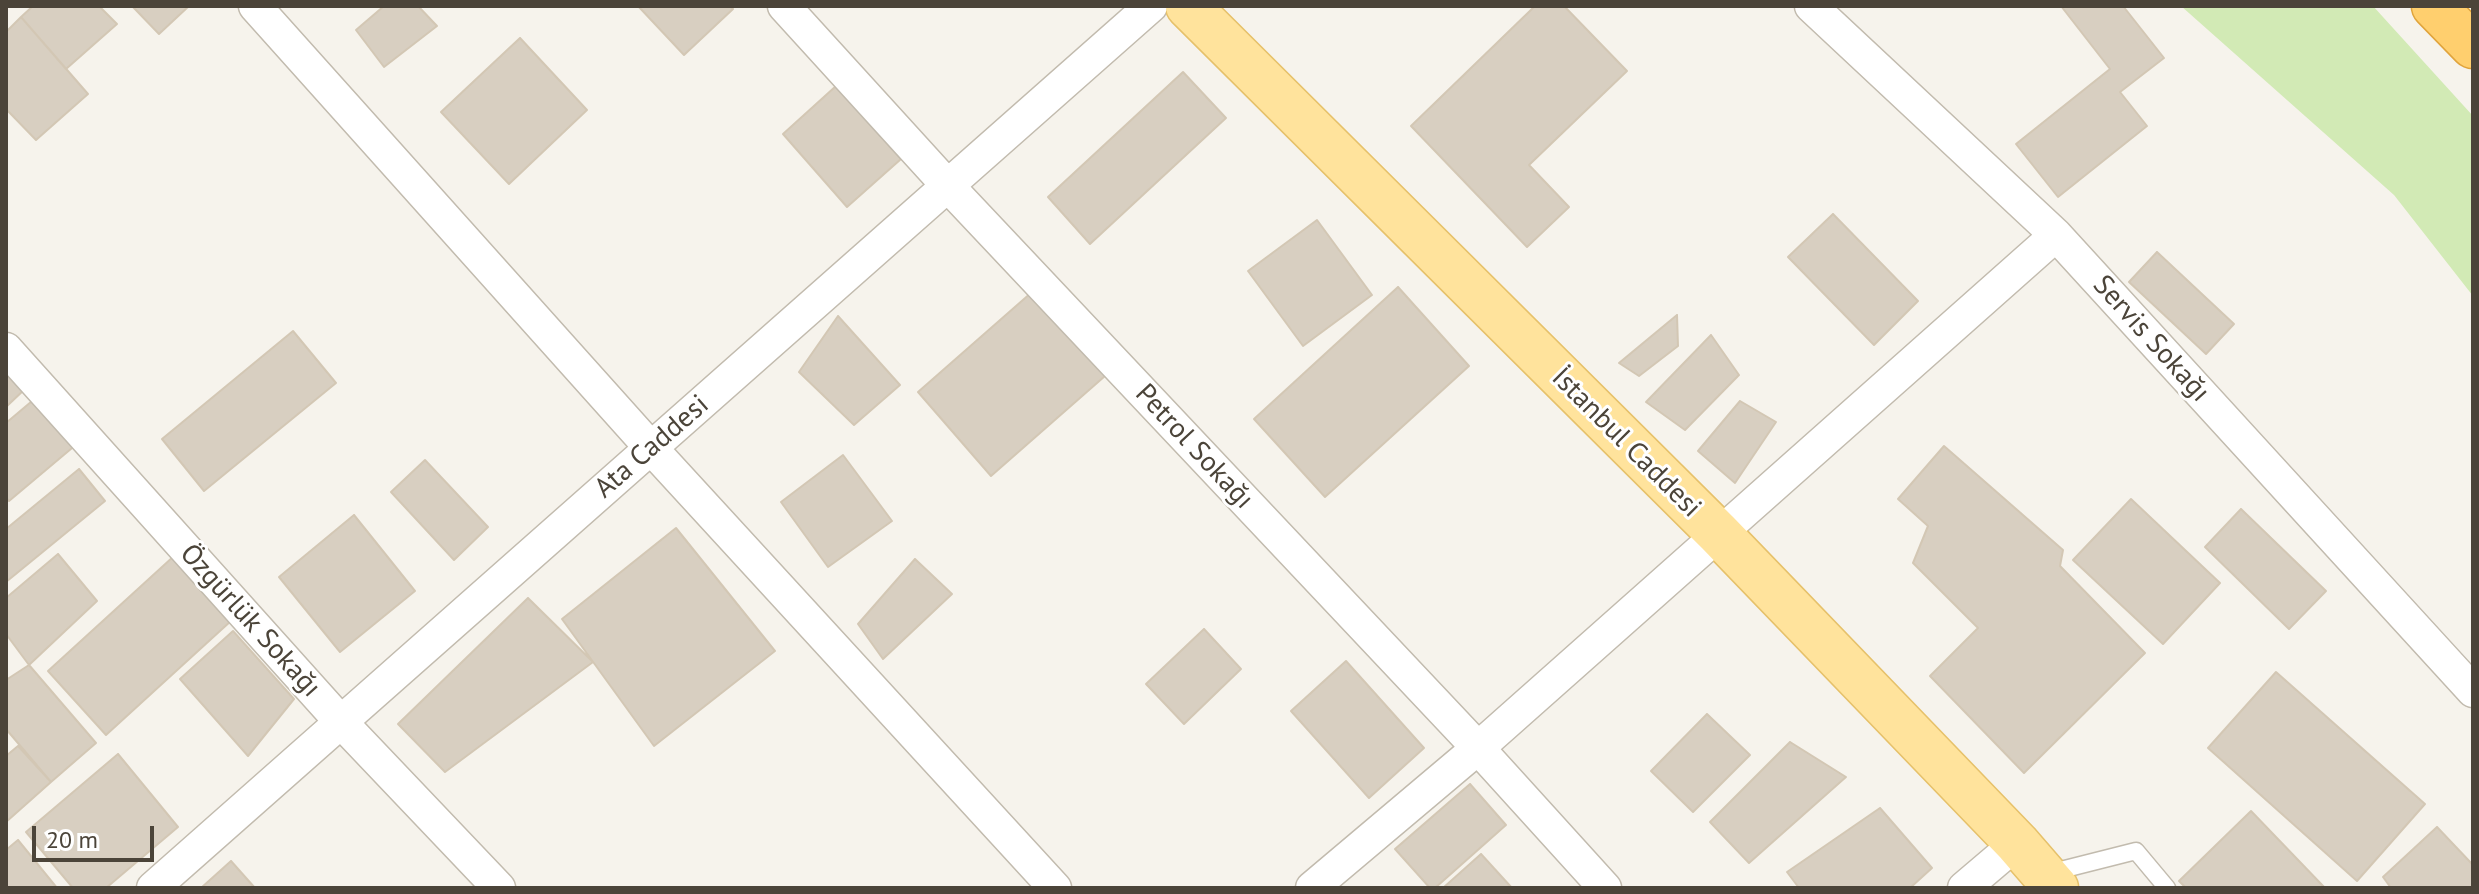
<!DOCTYPE html>
<html>
<head>
<meta charset="utf-8">
<style>
	body { margin:0 }
	#map { position:relative; width:2479px; height:894px; overflow:hidden; background:#f6f3ec; font-family:"PT Sans",sans-serif }
	canvas { display:block }
	.frame { position:absolute; inset:0; border:8px solid #4b4439; pointer-events:none }
	.scale { position:absolute; left:32px; top:826px; width:122px; height:36px; box-sizing:border-box; border:4px solid #4b4439; border-top:0; padding-left:10px; font-size:24px; line-height:28px; white-space:nowrap; color:#4b4439; -webkit-text-stroke:6px #fff; paint-order:stroke }
</style>
</head>
<body>
<div id="map">
<canvas width="2479" height="894"></canvas>
<div class="frame"></div>
<div class="scale">20 m</div>
</div>
<script>
const context = document.querySelector('canvas').getContext('2d');
context.lineJoin = 'round';
function fill(path, color) {
  context.fillStyle = color;
  context.fill(path, 'evenodd');
}
function toPath(rows) {
  const path = new Path2D();
  for (const r of rows) {
    path.moveTo(r[0], r[1]);
    for (let i = 2; i < r.length; i += 2) path.lineTo(r[i], r[i + 1]);
  }
  return path;
}
function strokePath(path, color, width, dash) {
  context.strokeStyle = color;
  context.lineWidth = width;
  context.lineCap = dash ? 'butt' : 'round';
  context.setLineDash(dash || []);
  context.stroke(path);
}
function label(font, color, halo, rows, align = 'center') {
  context.font = font + ' "PT Sans",sans-serif';
  context.lineWidth = 6;
  context.setLineDash([]);
  context.textBaseline = 'middle';
  context.strokeStyle = halo;
  context.fillStyle = color;
  for (const [text, x, y, turn = 0] of rows) {
    context.save();
    context.translate(x, y);
    context.rotate((+turn || 0) * Math.PI / 180);
    context.textAlign = isNaN(turn) ? turn : align;
    if (halo) context.strokeText(text, 0, 0);
    context.fillText(text, 0, 0);
    context.restore();
  }
}
fill(toPath([
	[2181,6,2373,6,2473,116,2473,296,2394,195]
]), '#d2eab5');
const building = toPath([
	[33,6,99,6,117,24,66,69,21,17,33,6],
	[132,6,189,6,159,34,132,6],
	[384,6,418,6,437,26,384,67,356,30,384,6],
	[638,6,730,6,733,9,684,55,638,6],
	[1535,6,1564,6,1627,71,1529,165,1569,207,1527,247,1411,126,1535,6],
	[2061,6,2123,6,2164,58,2120,92,2147,126,2058,197,2016,144,2110,69,2061,6],
	[21,17,88,94,36,140,6,109,6,32,21,17],
	[520,38,587,110,509,184,441,112,520,38],
	[1183,72,1226,118,1090,244,1048,197,1183,72],
	[836,86,901,159,847,207,783,134,836,86],
	[1833,214,1918,301,1874,345,1788,257,1833,214],
	[1317,220,1372,295,1303,346,1248,271,1317,220],
	[2157,252,2234,324,2206,354,2129,282,2157,252],
	[1398,287,1469,366,1325,497,1254,419,1398,287],
	[1032,292,1105,376,991,476,918,392,1032,292],
	[1677,315,1678,346,1639,376,1619,363,1677,315],
	[838,316,900,385,854,425,799,372,838,316],
	[293,331,336,383,204,491,162,439,293,331],
	[1711,335,1739,375,1685,430,1646,402,1711,335],
	[6,368,26,388,6,407,6,368],
	[38,396,78,443,9,501,6,497,6,423,38,396],
	[1740,401,1776,422,1735,483,1698,451,1740,401],
	[1944,446,2063,550,2060,566,2145,653,2024,773,1930,676,1978,628,1913,563,1928,526,1898,499,1944,446],
	[843,455,892,521,828,567,781,502,843,455],
	[425,460,488,527,454,560,391,492,425,460],
	[79,469,105,501,6,582,6,529,79,469],
	[2131,499,2220,583,2163,644,2073,560,2131,499],
	[2241,509,2326,591,2289,629,2205,547,2241,509],
	[354,515,415,591,340,652,279,577,354,515],
	[676,528,775,651,654,746,562,619,676,528],
	[58,554,97,601,29,665,6,634,6,598,58,554],
	[174,556,232,620,106,735,48,671,174,556],
	[915,559,952,594,883,659,858,624,915,559],
	[528,598,593,662,445,772,398,724,528,598],
	[1204,629,1241,669,1184,724,1146,684,1204,629],
	[233,631,294,699,248,756,180,679,233,631],
	[1346,661,1424,748,1369,798,1291,711,1346,661],
	[29,665,96,743,51,782,6,729,6,680,29,665],
	[2276,672,2425,804,2357,881,2208,748,2276,672],
	[1707,714,1750,755,1693,812,1651,771,1707,714],
	[1790,742,1846,777,1749,863,1710,822,1790,742],
	[18,746,51,782,6,822,6,756,18,746],
	[118,754,178,827,106,888,73,888,26,832,118,754],
	[1470,784,1506,825,1435,888,1430,888,1395,849,1470,784],
	[1880,808,1932,868,1910,888,1799,888,1787,872,1880,808],
	[2251,811,2325,888,2186,888,2179,881,2251,811],
	[2437,827,2473,865,2473,888,2391,888,2383,877,2437,827],
	[18,840,57,888,6,888,6,850,18,840],
	[1481,854,1512,888,1443,888,1481,854],
	[231,861,255,888,201,888,231,861]
]);
fill(building, '#d8cfc1');
strokePath(building, '#d3c7b4', 2);
const service = toPath([
	[2049,873,2136,851,2167,888]
]);
const minor = toPath([
	[255,6,651,448,1055,888],
	[784,6,948,186,1478,748,1605,888],
	[1811,6,2056,235,2473,691],
	[6,349,341,722,499,888],
	[153,888,1151,6],
	[1312,888,1478,748,2056,235],
	[1964,888,2017,843]
]);
const primary = toPath([
	[1188,6,1718,533,2017,843,2056,888]
]);
const motorway = toPath([
	[2434,6,2473,46]
]);
strokePath(service, '#c2bbae', 19);
strokePath(minor, '#c2bbae', 35);
strokePath(primary, '#e6c16a', 47);
strokePath(motorway, '#e0a43c', 47);
strokePath(service, '#fff', 16);
strokePath(minor, '#fff', 32);
strokePath(primary, '#ffe39c', 44);
strokePath(motorway, '#ffcf6e', 44);
label('28px', '#4b4439', '#fff', [
	["Servis Sokağı",2151,339,48],
	["İstanbul Caddesi",1626,443,45],
	["Ata Caddesi",652,447,-41],
	["Petrol Sokağı",1194,447,47],
	["Özgürlük Sokağı",250,621,48]
]);
</script>
</body>
</html>
